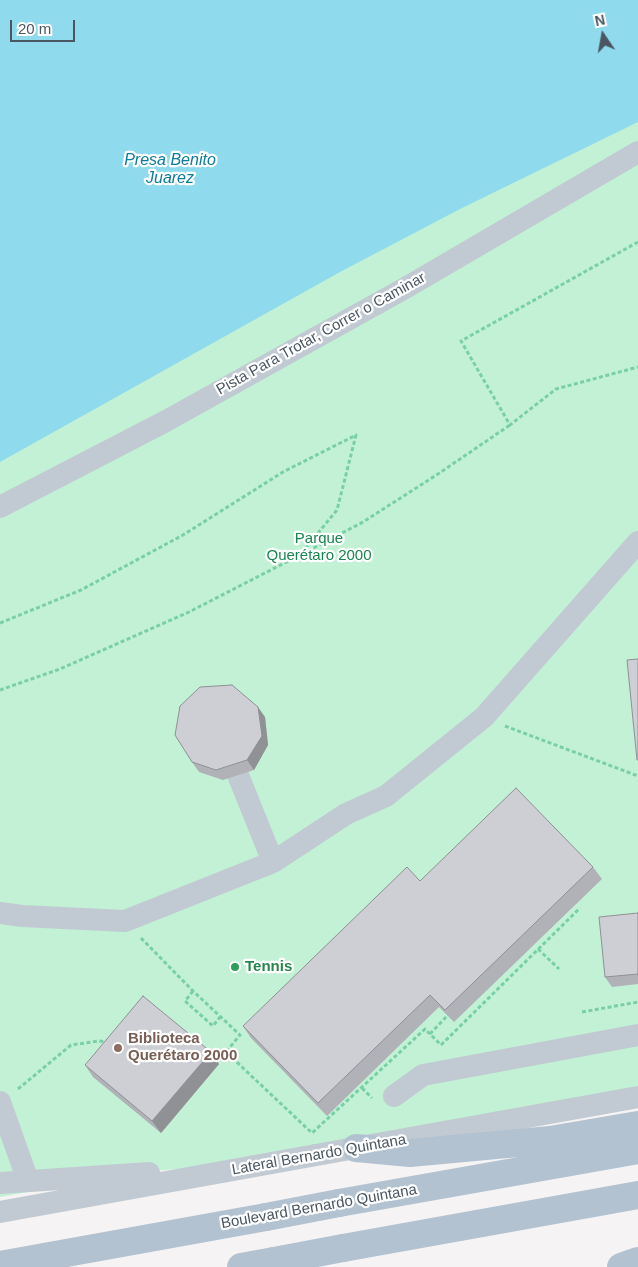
<!DOCTYPE html>
<html>
<head>
<meta charset="utf-8">
<style>
	body { margin:0 }
	#map { position:relative; width:638px; height:1267px; overflow:hidden; background:#f5f3f3; font-family:Arial,sans-serif }
	canvas { display:block }
	.north { position:absolute; left:578px; top:10px; width:50px; height:50px; -webkit-text-stroke:4px #fff; paint-order:stroke; rotate:348deg; font-size:14px; font-weight:700; line-height:20px; text-align:center; color:#4a5661 }
	.north::after { content:''; display:block; margin:auto; width:18px; height:22px; background:#4a5661; clip-path:polygon(50% 0,100% 100%,50% 72%,0 100%) }
	.scale { position:absolute; left:10px; top:20px; width:65px; height:22px; box-sizing:border-box; border:2px solid #4a5661; border-top:0; padding-left:6px; font-size:15px; line-height:18px; white-space:nowrap; color:#4a5661; -webkit-text-stroke:4px #fff; paint-order:stroke }
</style>
</head>
<body>
<div id="map">
<canvas width="638" height="1267"></canvas>
<div class="north">N</div>
<div class="scale">20 m</div>
</div>
<script>
const context = document.querySelector('canvas').getContext('2d');
context.lineJoin = 'round';
function fill(path, color) {
  context.fillStyle = color;
  context.fill(path, 'evenodd');
}
function toPath(rows) {
  const path = new Path2D();
  for (const r of rows) {
    path.moveTo(r[0], r[1]);
    for (let i = 2; i < r.length; i += 2) path.lineTo(r[i], r[i + 1]);
  }
  return path;
}
function strokePath(path, color, width, dash) {
  context.strokeStyle = color;
  context.lineWidth = width;
  context.lineCap = dash ? 'butt' : 'round';
  context.setLineDash(dash || []);
  context.stroke(path);
}
function label(font, color, halo, rows, align = 'center') {
  context.font = font + ' Arial,sans-serif';
  context.lineWidth = 4.5;
  context.setLineDash([]);
  context.textBaseline = 'middle';
  context.strokeStyle = halo;
  context.fillStyle = color;
  for (const [text, x, y, turn = 0] of rows) {
    context.save();
    context.translate(x, y);
    context.rotate((+turn || 0) * Math.PI / 180);
    context.textAlign = isNaN(turn) ? turn : align;
    if (halo) context.strokeText(text, 0, 0);
    context.fillText(text, 0, 0);
    context.restore();
  }
}
fill(toPath([
	[0,0,638,0,638,1096,268,1162,138,1172,0,1197]
]), '#c3f1d5');
fill(toPath([
	[0,0,638,0,638,122,460,209,340,272,0,462]
]), '#90daee');
strokePath(toPath([
	[638,242,461,341,510,425,556,389,638,367],
	[302,554,363,522,438,474,510,425],
	[0,623,81,590,183,535,283,472,356,435,337,510,300,555,189,612,60,669,0,690],
	[505,726,638,776],
	[141,938,193,991,240,1035,226,1052,312,1133,425,1029,441,1045,580,908],
	[538,949,559,969],
	[193,991,185,1001,213,1026,220,1017],
	[582,1012,638,1002],
	[430,1034,447,1016],
	[362,1088,372,1098],
	[18,1089,71,1045,99,1041,107,1042]
]), '#7ad0a6', 3, [4, 2.5]);
strokePath(toPath([
	[0,507,166,421,407,287,638,152],
	[238,775,273,862],
	[0,913,22,916,125,921,273,862,346,814,386,796,484,717,638,542],
	[394,1096,423,1075,638,1035],
	[0,1102,28,1181],
	[0,1183,149,1173],
	[0,1212,638,1097]
]), '#c1cad2', 22);
strokePath(toPath([
	[356,1148,410,1153,550,1140,638,1125],
	[339,1203,638,1150],
	[343,1248,638,1195],
	[0,1265,266,1217],
	[241,1267,274,1261],
	[621,1267,638,1261]
]), '#b3c2d1', 28);
strokePath(toPath([
	[266,1217,339,1203],
	[274,1261,343,1248]
]), '#b3c2d1', 28);
fill(toPath([
	[265,717,268,745,254,770,223,780,199,772,192,762],
	[593,867,602,879,454,1022,439,1007,327,1116,251,1038,243,1026,420,881],
	[638,913,638,984,612,987,605,977],
	[219,1064,161,1133,93,1077,85,1065]
]), '#b0b2b7');
fill(toPath([
	[258,707,265,717,268,745,254,770,247,760],
	[211,1052,219,1064,161,1133,152,1121]
]), '#909195');
const building = toPath([
	[638,659,638,760,637,760,627,660,638,659],
	[232,685,258,707,262,736,247,760,216,770,192,762,175,735,180,706,200,687,232,685],
	[516,788,593,867,445,1010,430,995,318,1103,243,1026,407,867,420,881,516,788],
	[638,913,638,974,605,977,599,917,638,913],
	[143,996,211,1052,152,1121,85,1065,143,996]
]);
fill(building, '#cdcfd5');
strokePath(building, '#909195', 1);
for (const [x, y, r, color] of [
	[235,967,5,"#2e9e5b"],
	[118,1048,5,"#8d6e63"]
]) {
  const dot = new Path2D();
  dot.arc(x, y, r, 0, 2 * Math.PI);
  context.fillStyle = color;
  context.fill(dot);
  strokePath(dot, '#fff', 2);
}
label('15px', '#4a5661', '#fff', [
	["Pista Para Trotar, Correr o Caminar",321,334,-29],
	["Lateral Bernardo Quintana",319,1155,-10],
	["Boulevard Bernardo Quintana",319,1207,-10]
]);
label('15px', '#17864f', '#fff', [
	["Parque",319,539],
	["Querétaro 2000",319,556]
]);
label('bold 15px', '#27864d', '#fff', [
	["Tennis",245,967]
], 'left');
label('bold 15px', '#785e54', '#fff', [
	["Biblioteca",128,1039],
	["Querétaro 2000",128,1056]
], 'left');
label('italic 16px', '#0c7c9b', '#fff', [
	["Presa Benito",170,161],
	["Juarez",170,179]
]);
</script>
</body>
</html>
